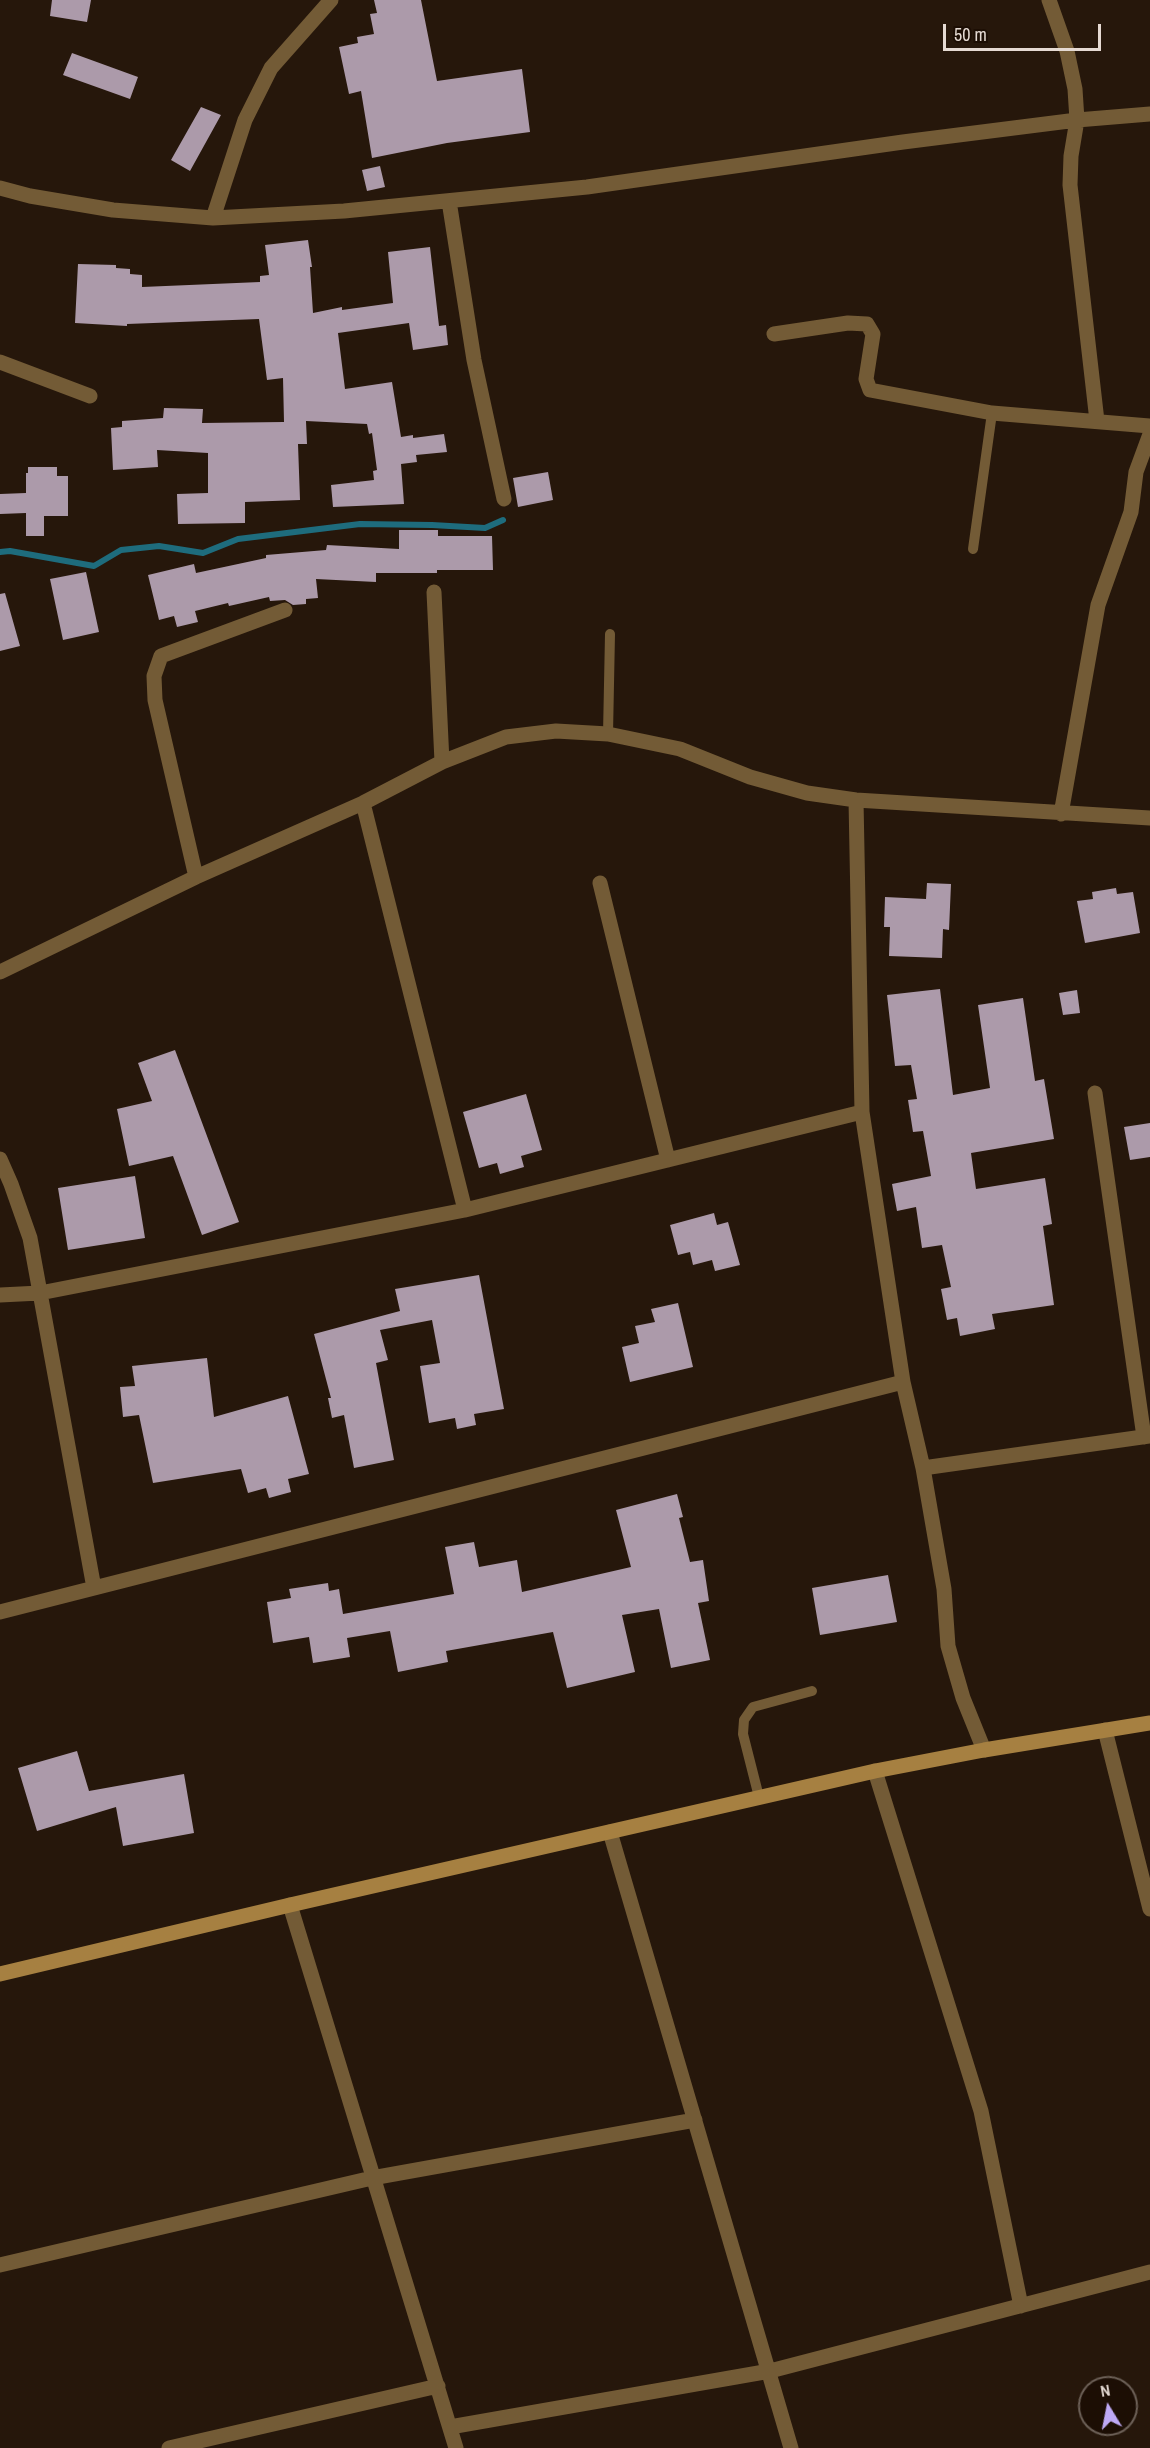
<!DOCTYPE html>
<html>
<head>
<meta charset="utf-8">
<style>
	body { margin:0 }
	#map { position:relative; width:1150px; height:2448px; overflow:hidden; background:#26170b; font-family:"Archivo Narrow",sans-serif }
	canvas { display:block }
	.north { position:absolute; left:1078px; top:2376px; width:60px; height:60px; box-sizing:border-box; background:#1c0e04; border:2px solid #6c6057; border-radius:50%; rotate:350deg; font-size:16px; font-weight:700; line-height:24px; text-align:center; color:#e5dad3 }
	.north::after { content:''; display:block; margin:auto; width:21px; height:27px; background:#bea9f5; clip-path:polygon(50% 0,100% 100%,50% 72%,0 100%) }
	.scale { position:absolute; left:943px; top:24px; width:158px; height:27px; box-sizing:border-box; border:3px solid #e5dad3; border-top:0; padding-left:8px; font-size:18px; line-height:21px; white-space:nowrap; color:#e5dad3; -webkit-text-stroke:4px #1c0e04; paint-order:stroke }
</style>
</head>
<body>
<div id="map">
<canvas width="1150" height="2448"></canvas>
<div class="north">N</div>
<div class="scale">50 m</div>
</div>
<script>
const context = document.querySelector('canvas').getContext('2d');
context.lineJoin = 'round';
function toPath(rows) {
  const path = new Path2D();
  for (const r of rows) {
    path.moveTo(r[0], r[1]);
    for (let i = 2; i < r.length; i += 2) path.lineTo(r[i], r[i + 1]);
  }
  return path;
}
function strokePath(path, color, width, dash) {
  context.strokeStyle = color;
  context.lineWidth = width;
  context.lineCap = dash ? 'butt' : 'round';
  context.setLineDash(dash || []);
  context.stroke(path);
}
function fill(path, color) {
  context.fillStyle = color;
  context.fill(path, 'evenodd');
}
strokePath(toPath([
	[0,552,10,551,94,566,121,550,159,546,203,553,238,539,360,524,432,525,485,528,503,520]
]), '#1e6c7d', 6);
fill(toPath([
	[52,0,91,0,87,22,50,16],
	[374,0,421,0,437,81,522,69,530,132,447,143,372,158,361,91,349,94,339,47,358,43,357,37,374,34,370,14,377,13],
	[72,53,138,77,130,99,63,75],
	[201,107,221,115,190,171,171,160],
	[380,166,385,187,367,191,362,170],
	[308,240,312,267,310,267,313,313,342,307,342,310,393,303,388,252,430,247,439,326,446,325,448,345,413,350,409,323,338,333,345,389,392,382,401,437,413,435,413,438,444,434,447,452,416,455,417,462,401,464,404,504,333,507,331,485,374,480,373,471,377,470,372,433,369,434,367,424,306,421,307,444,298,444,300,500,245,502,245,523,178,524,177,494,208,493,208,453,157,450,158,467,113,470,111,428,122,427,122,421,163,418,164,408,203,409,202,423,284,422,283,378,267,380,259,319,127,324,127,326,75,323,78,264,116,265,116,268,130,269,130,274,142,275,142,287,260,282,260,276,269,275,265,245],
	[28,467,57,467,57,476,68,476,68,516,44,516,44,536,26,536,26,513,0,514,0,494,26,493,26,473,28,473],
	[548,472,553,500,518,507,513,478],
	[399,530,438,530,438,536,492,536,493,570,437,570,437,573,376,573,376,582,316,579,318,598,306,599,306,604,293,605,285,600,270,601,269,597,229,606,228,603,195,611,198,622,177,627,174,616,159,620,148,575,194,564,196,573,266,558,266,555,326,550,327,545,399,549],
	[86,572,99,632,63,640,50,579],
	[5,593,20,646,0,651,0,594],
	[927,883,951,884,949,930,943,929,942,958,889,956,890,927,884,927,885,897,926,899],
	[1116,888,1117,894,1133,892,1140,933,1085,943,1077,901,1093,899,1092,892],
	[940,989,953,1095,990,1088,978,1005,1023,998,1035,1081,1044,1079,1054,1139,971,1153,976,1189,1045,1178,1052,1224,1043,1226,1054,1305,992,1314,995,1329,960,1336,957,1318,947,1320,941,1289,951,1287,942,1245,922,1248,916,1207,897,1211,892,1184,931,1176,923,1131,913,1132,908,1100,917,1099,911,1065,895,1066,887,995],
	[1077,990,1080,1013,1063,1015,1059,993],
	[175,1050,239,1222,202,1235,173,1156,129,1166,117,1109,152,1101,138,1063],
	[526,1094,542,1150,521,1156,524,1167,500,1174,497,1163,479,1168,463,1112],
	[1150,1123,1150,1157,1130,1160,1124,1127],
	[135,1176,145,1238,68,1250,58,1188],
	[714,1213,717,1225,728,1222,740,1265,715,1271,712,1260,693,1265,690,1252,678,1255,670,1225],
	[479,1275,504,1409,474,1414,476,1425,457,1429,455,1418,429,1423,420,1366,440,1363,432,1320,380,1330,388,1360,376,1363,394,1460,354,1468,344,1415,332,1418,328,1398,331,1398,314,1334,400,1311,395,1289],
	[678,1303,693,1367,630,1382,622,1347,639,1343,635,1326,655,1322,651,1309],
	[207,1358,214,1417,288,1396,309,1474,288,1479,291,1492,269,1498,266,1488,248,1493,241,1469,153,1483,139,1415,123,1417,120,1387,135,1386,132,1366],
	[677,1494,683,1517,679,1518,690,1562,703,1560,709,1601,698,1603,710,1660,671,1668,659,1609,622,1615,635,1672,567,1688,553,1632,446,1651,448,1662,398,1672,390,1631,347,1638,350,1657,313,1663,309,1637,273,1643,267,1602,291,1598,289,1589,328,1583,329,1591,339,1589,343,1614,454,1594,445,1547,474,1542,479,1567,517,1560,522,1592,631,1567,616,1510],
	[888,1575,897,1622,820,1635,812,1588],
	[77,1751,89,1791,184,1774,194,1833,123,1846,116,1807,37,1831,18,1768]
]), '#ac9aaa');
strokePath(toPath([
	[973,549,992,413],
	[608,734,610,634],
	[759,1797,743,1734,744,1720,753,1707,812,1691]
]), '#735b36', 10);
strokePath(toPath([
	[1049,0,1067,51,1075,89,1077,120,1071,156,1070,185,1097,421],
	[0,188,30,196,113,210,213,218,344,211,587,187,903,142,1077,120,1150,114],
	[449,201,474,360,504,499],
	[213,218,245,120,271,68,331,0],
	[774,334,848,323,867,324,873,334,866,379,870,390,992,413,1150,426],
	[0,362,90,396],
	[434,592,442,762],
	[856,800,862,1112,903,1382,923,1468,944,1589,948,1646,963,1698,984,1750],
	[363,803,465,1210],
	[1061,814,1098,605,1131,512,1136,472,1150,434],
	[196,877,155,700,154,676,161,656,285,610],
	[600,883,668,1160],
	[0,972,196,877,363,803,442,762,506,737,556,731,608,734,680,749,750,777,807,793,856,800,1150,818],
	[1095,1093,1144,1437],
	[0,1159,11,1184,30,1238,94,1588],
	[0,1295,40,1293,465,1210,862,1112],
	[923,1468,1150,1436],
	[0,1612,903,1382],
	[1105,1730,1150,1909],
	[875,1771,981,2111,1021,2306],
	[610,1832,791,2448],
	[290,1905,456,2448],
	[0,2265,372,2178,695,2120],
	[450,2427,770,2371,1150,2272],
	[169,2448,438,2386]
]), '#735b36', 15);
strokePath(toPath([
	[0,1974,290,1905,875,1771,984,1750,1150,1723]
]), '#a68041', 15);
</script>
</body>
</html>
